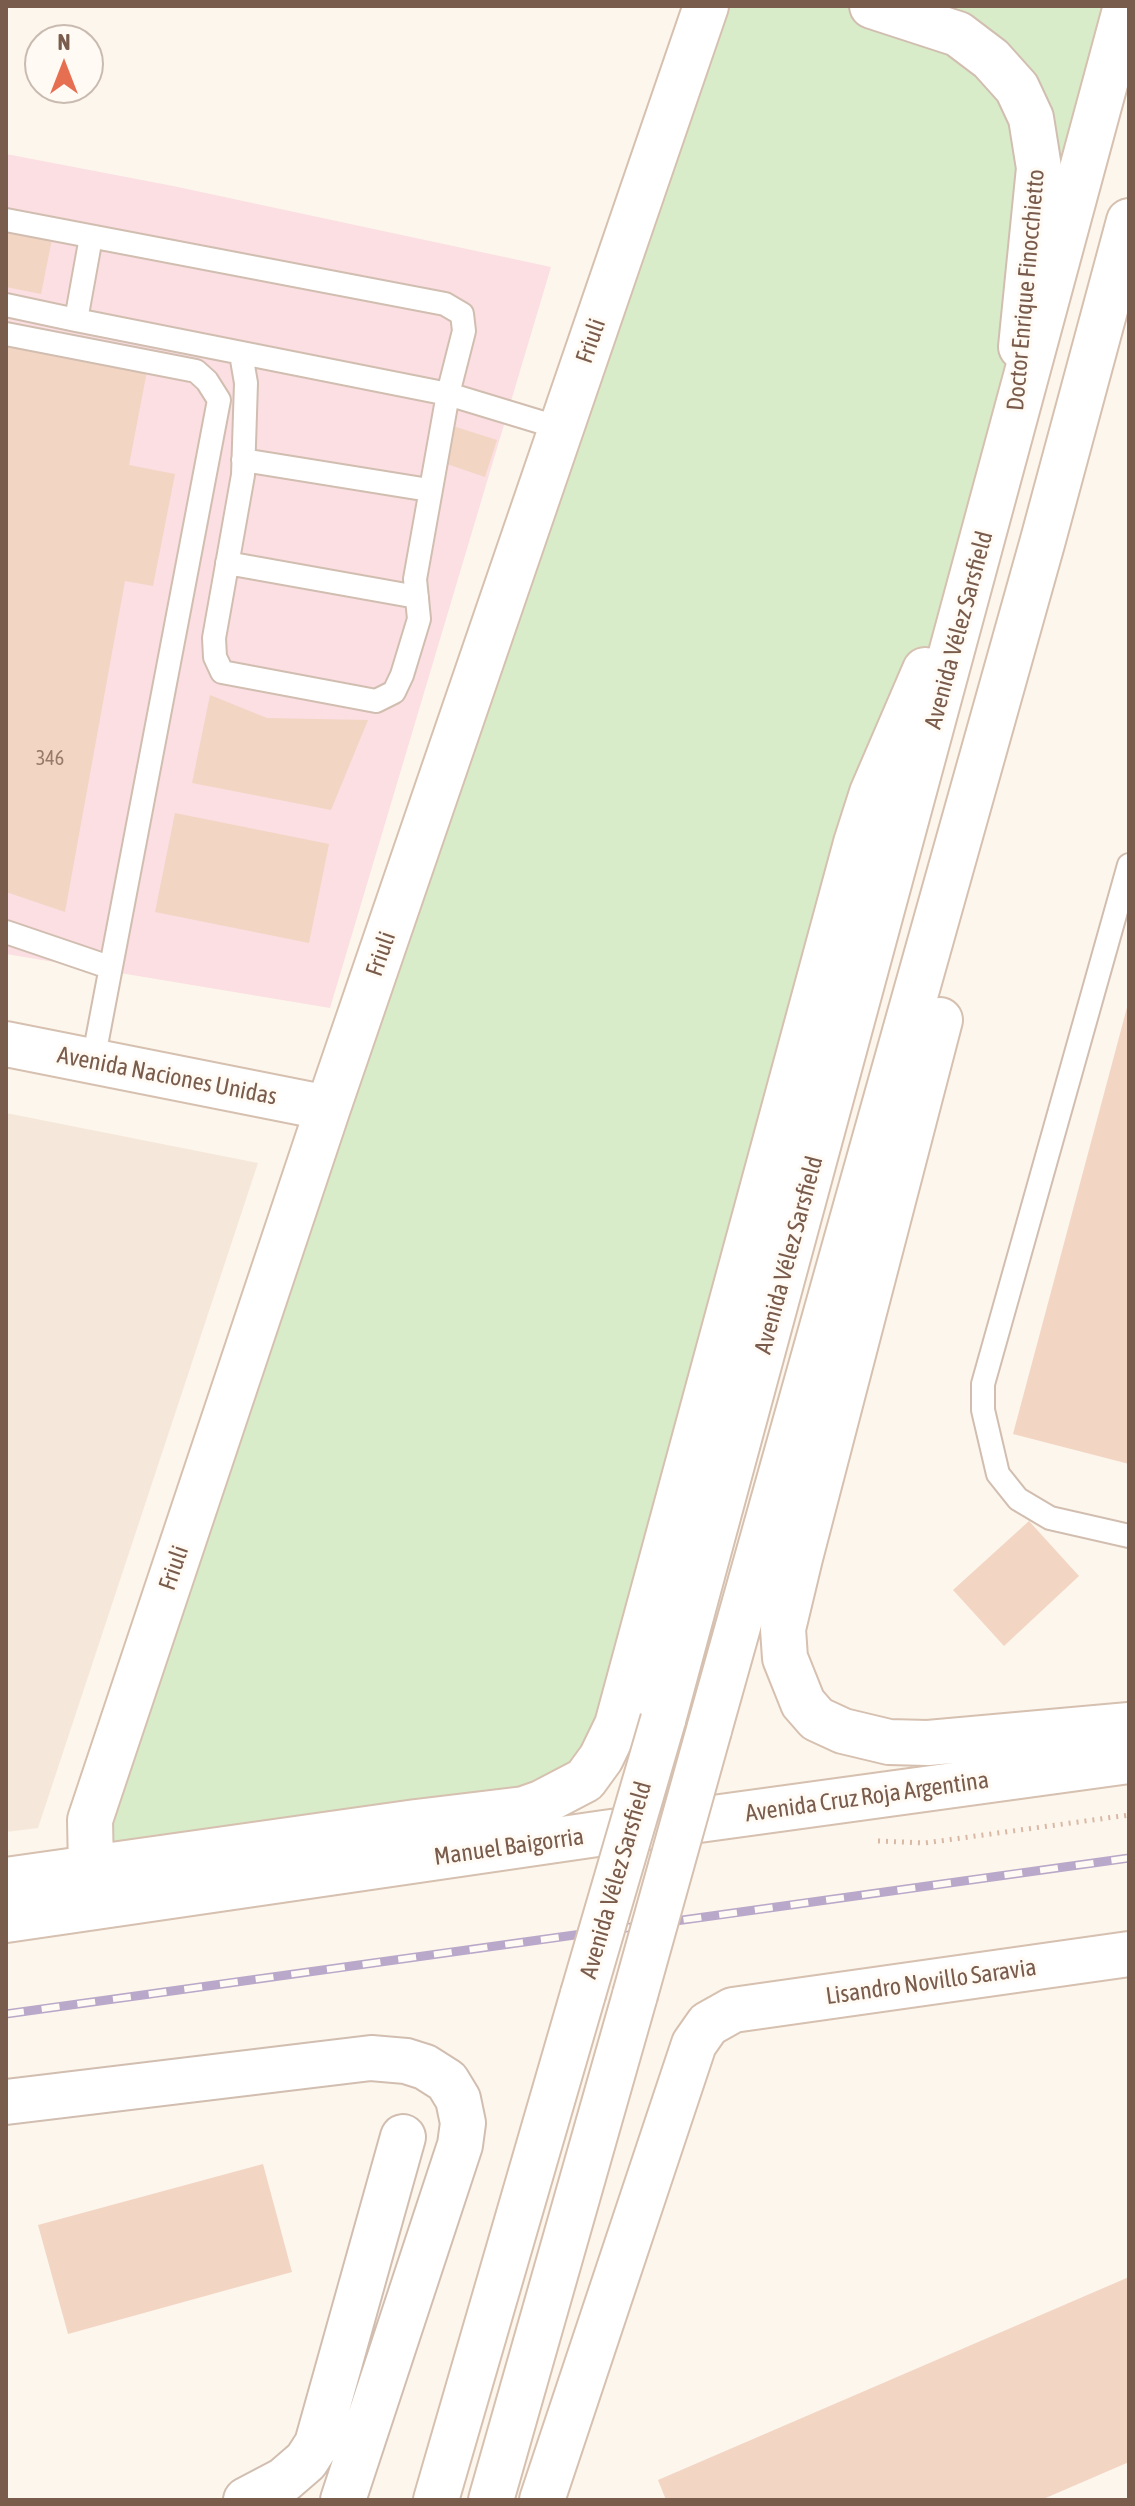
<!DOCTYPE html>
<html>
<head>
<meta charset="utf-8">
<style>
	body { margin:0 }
	#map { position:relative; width:1135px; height:2506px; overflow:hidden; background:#fdf6ec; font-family:"Asap Condensed",sans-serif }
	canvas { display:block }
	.frame { position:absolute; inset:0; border:8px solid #7a5c4d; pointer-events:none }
	.north { position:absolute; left:24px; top:24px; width:80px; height:80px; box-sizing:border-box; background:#fffaf3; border:2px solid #cabbb1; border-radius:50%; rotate:0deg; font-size:22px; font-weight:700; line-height:32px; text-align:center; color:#7a5c4d }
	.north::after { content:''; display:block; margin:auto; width:28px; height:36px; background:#e76f51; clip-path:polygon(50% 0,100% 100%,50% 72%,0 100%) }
</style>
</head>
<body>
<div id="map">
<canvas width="1135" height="2506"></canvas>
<div class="frame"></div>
<div class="north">N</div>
</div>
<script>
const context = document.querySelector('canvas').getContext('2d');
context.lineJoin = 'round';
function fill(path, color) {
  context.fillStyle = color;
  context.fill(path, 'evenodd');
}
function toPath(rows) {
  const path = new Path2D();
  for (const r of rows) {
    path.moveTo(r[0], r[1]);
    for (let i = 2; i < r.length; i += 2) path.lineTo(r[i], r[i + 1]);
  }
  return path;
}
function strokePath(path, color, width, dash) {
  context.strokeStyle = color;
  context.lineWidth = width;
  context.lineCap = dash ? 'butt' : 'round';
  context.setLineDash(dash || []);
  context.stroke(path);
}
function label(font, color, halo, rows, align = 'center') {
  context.font = font + ' "Asap Condensed",sans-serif';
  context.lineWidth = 6;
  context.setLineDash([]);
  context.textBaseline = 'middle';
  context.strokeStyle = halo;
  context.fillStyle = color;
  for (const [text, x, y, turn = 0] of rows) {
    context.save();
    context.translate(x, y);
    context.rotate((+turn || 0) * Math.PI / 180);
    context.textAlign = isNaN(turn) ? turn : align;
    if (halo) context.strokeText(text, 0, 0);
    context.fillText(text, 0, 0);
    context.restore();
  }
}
fill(toPath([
	[6,1113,258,1163,38,1828,6,1832]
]), '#f5e8da');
fill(toPath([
	[6,154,173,186,551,267,330,1008,6,954]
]), '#fbdfe3');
fill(toPath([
	[706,6,1126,6,585,1780,91,1869]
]), '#d8ecc9');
fill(toPath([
	[6,230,52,239,41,294,6,287],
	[6,345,147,371,129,465,175,474,153,586,125,581,65,912,6,892],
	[453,426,497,440,485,477,441,462],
	[210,695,267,718,368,720,331,810,192,783],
	[175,813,329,844,309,943,155,912],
	[1129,1000,1129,1464,1013,1434],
	[1029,1521,1079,1576,1004,1646,953,1590],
	[263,2164,292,2272,68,2334,38,2225],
	[1129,2277,1129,2462,1041,2500,666,2500,658,2480]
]), '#f3d5c3');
const lane = toPath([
	[6,220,445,304,462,314,464,331,448,394,560,428],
	[91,237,76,320,448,394,415,579,419,619,402,675,394,692,376,701,222,672,215,657,214,638,243,475,246,383,241,354],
	[6,305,76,320],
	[6,334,196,371,207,381,219,400,93,1061],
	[243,460,429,490],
	[227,563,417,597],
	[1129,865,983,1384,983,1410,998,1474,1018,1499,1050,1518,1129,1536],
	[6,932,109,967]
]);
const street = toPath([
	[872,6,958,34,991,59,1017,88,1031,118,1039,168,1021,347],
	[6,2102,371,2058,406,2061,425,2067,447,2081,458,2099,463,2123,460,2145,343,2500],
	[246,2500,284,2480,306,2461,317,2444,403,2137]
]);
const secondary = toPath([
	[940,1020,800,1558,783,1629,785,1658,803,1703,817,1719,843,1731,889,1742,928,1743,1129,1725],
	[6,1044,328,1108],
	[663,1720,1126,6],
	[709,1730,1043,540,1129,221],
	[416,1822,524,1809,541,1803,585,1780,601,1758,617,1725,856,843,872,793,925,670],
	[91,1869,90,1820,328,1108,706,6],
	[6,1880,416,1822,443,1822],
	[6,1920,604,1833,1129,1761],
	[436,2500,583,1994],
	[491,2500,635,1995],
	[542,2500,694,2044,708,2024,733,2010,1129,1954]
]);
strokePath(lane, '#d1beb0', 26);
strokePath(street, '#d1beb0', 48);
strokePath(secondary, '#d6c0b0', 48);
strokePath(toPath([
	[878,1841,925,1843,1129,1815]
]), '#d9b8a5', 5, [2, 6]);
strokePath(lane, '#fff', 22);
strokePath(street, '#fff', 44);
strokePath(secondary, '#fff', 44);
const rail = toPath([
	[6,2014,1129,1858]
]);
strokePath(rail, '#b9a8c9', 9);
strokePath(rail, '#fffaf3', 6, [18]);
const secondaryBridge = toPath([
	[583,1994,663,1720],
	[635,1995,709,1730]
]);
strokePath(secondaryBridge, '#d6c0b0', 48, []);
strokePath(secondaryBridge, '#fff', 44);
label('20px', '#987a6a', null, [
	["346",50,759]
]);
label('24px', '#7a5c4d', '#fffaf3', [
	["Doctor Enrique Finocchietto",1026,290,-85],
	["Friuli",591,341,-71],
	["Avenida Vélez Sarsfield",959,630,-75],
	["Friuli",381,954,-71],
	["Avenida Naciones Unidas",167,1076,11],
	["Avenida Vélez Sarsfield",789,1255,-75],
	["Friuli",174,1568,-71],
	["Avenida Cruz Roja Argentina",867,1797,-8],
	["Manuel Baigorria",509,1847,-8],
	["Avenida Vélez Sarsfield",616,1880,-74],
	["Lisandro Novillo Saravia",931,1982,-8]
]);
</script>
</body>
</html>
